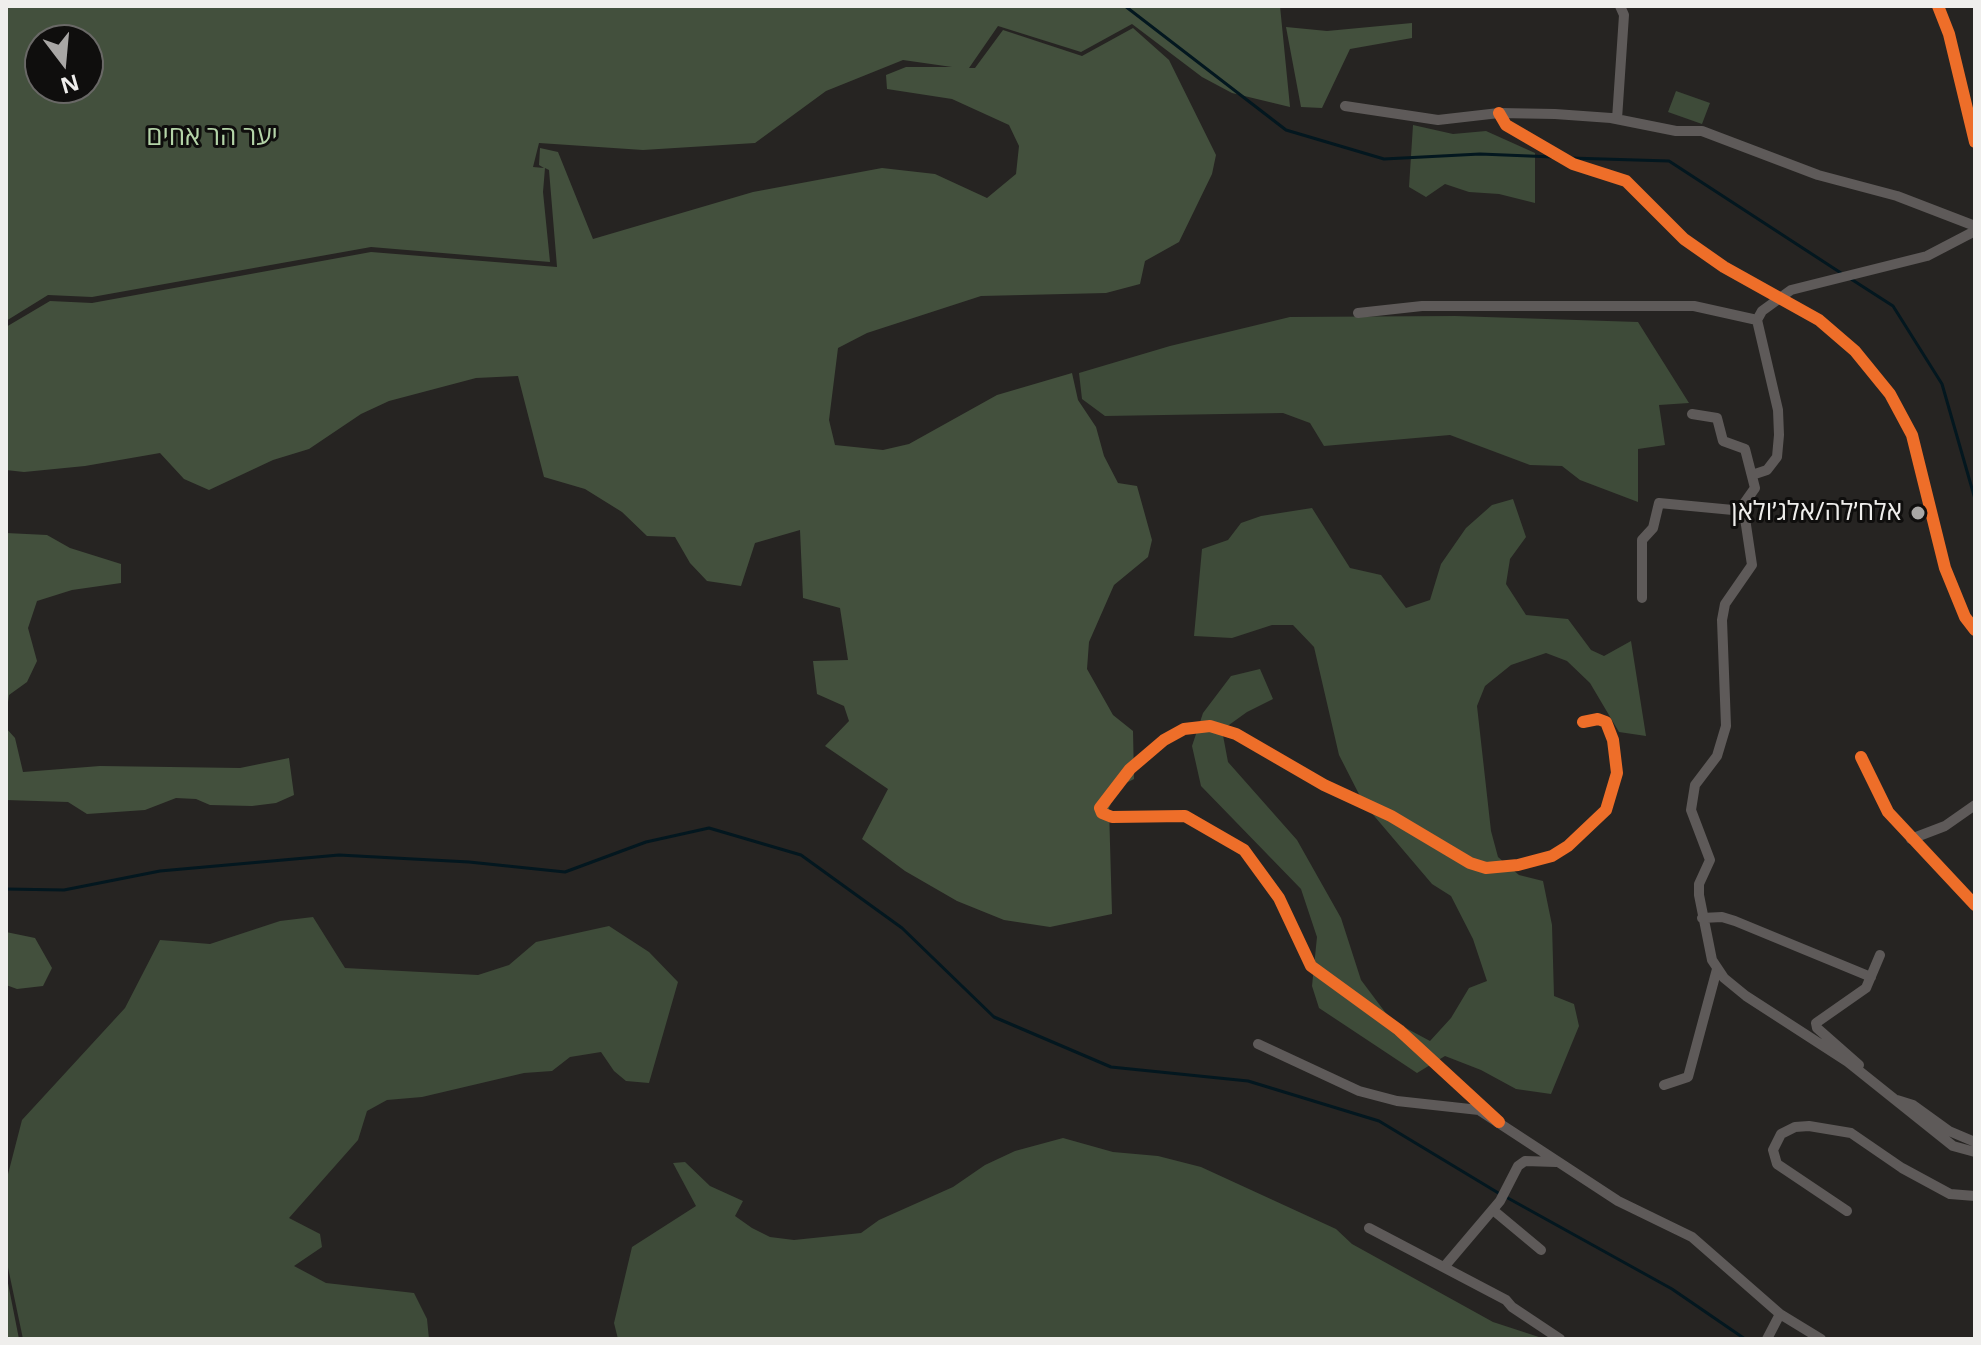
<!DOCTYPE html>
<html>
<head>
<meta charset="utf-8">
<style>
	body { margin:0 }
	#map { position:relative; width:1981px; height:1345px; overflow:hidden; background:#262422; font-family:"Open Sans",sans-serif }
	canvas { display:block }
	.frame { position:absolute; inset:0; border:8px solid #efeeec; pointer-events:none }
	.north { position:absolute; left:24px; top:24px; width:80px; height:80px; box-sizing:border-box; background:#0f0e0d; border:2px solid #696866; border-radius:50%; rotate:164deg; font-size:22px; font-weight:700; line-height:32px; text-align:center; color:#efeeec }
	.north::after { content:''; display:block; margin:auto; width:28px; height:36px; background:#a9a7a5; clip-path:polygon(50% 0,100% 100%,50% 72%,0 100%) }
</style>
</head>
<body>
<div id="map">
<canvas width="1981" height="1345"></canvas>
<div class="frame"></div>
<div class="north">N</div>
</div>
<script>
const context = document.querySelector('canvas').getContext('2d');
context.lineJoin = 'round';
function fill(path, color) {
  context.fillStyle = color;
  context.fill(path, 'evenodd');
}
function toPath(rows) {
  const path = new Path2D();
  for (const r of rows) {
    path.moveTo(r[0], r[1]);
    for (let i = 2; i < r.length; i += 2) path.lineTo(r[i], r[i + 1]);
  }
  return path;
}
function strokePath(path, color, width, dash) {
  context.strokeStyle = color;
  context.lineWidth = width;
  context.lineCap = dash ? 'butt' : 'round';
  context.setLineDash(dash || []);
  context.stroke(path);
}
function label(font, color, halo, rows, align = 'center') {
  context.font = font + ' "Open Sans",Heebo,sans-serif';
  context.lineWidth = 6;
  context.setLineDash([]);
  context.textBaseline = 'middle';
  context.strokeStyle = halo;
  context.fillStyle = color;
  for (const [text, x, y, turn = 0] of rows) {
    context.save();
    context.translate(x, y);
    context.rotate((+turn || 0) * Math.PI / 180);
    context.textAlign = isNaN(turn) ? turn : align;
    if (halo) context.strokeText(text, 0, 0);
    context.fillText(text, 0, 0);
    context.restore();
  }
}
fill(toPath([
	[1676,91,1710,103,1702,124,1668,112],
	[1413,125,1453,134,1486,131,1535,153,1535,203,1499,194,1469,192,1445,184,1426,197,1409,187],
	[1455,316,1638,322,1689,403,1659,405,1665,445,1638,449,1638,502,1580,480,1562,466,1530,465,1450,435,1324,446,1310,423,1283,413,1105,416,1082,399,1079,373,1170,346,1290,317],
	[1513,499,1526,537,1510,559,1506,584,1526,615,1568,619,1591,650,1604,656,1631,641,1646,736,1619,732,1590,683,1567,661,1546,653,1511,665,1485,686,1477,706,1491,831,1498,857,1519,875,1543,881,1552,925,1554,996,1574,1004,1579,1026,1551,1094,1516,1089,1481,1070,1445,1056,1417,1073,1319,1008,1312,986,1317,937,1301,889,1201,786,1192,746,1203,713,1231,676,1260,669,1273,699,1247,712,1222,730,1228,762,1297,840,1341,918,1361,980,1391,1020,1430,1041,1451,1018,1469,988,1487,981,1473,939,1451,896,1432,884,1364,804,1339,755,1314,647,1293,625,1272,625,1232,638,1194,636,1202,549,1228,540,1241,523,1261,516,1312,508,1350,568,1381,575,1406,608,1430,600,1441,564,1466,528,1492,505],
	[313,917,345,968,478,975,509,965,536,942,609,926,649,952,678,982,649,1083,626,1081,614,1071,601,1052,570,1057,552,1071,524,1073,422,1097,387,1100,367,1111,358,1140,289,1218,320,1234,322,1247,294,1266,326,1283,414,1293,427,1319,429,1339,23,1339,6,1258,6,1182,22,1120,125,1008,160,940,210,944,280,921],
	[1063,1138,1113,1152,1158,1156,1201,1167,1336,1229,1352,1244,1493,1322,1545,1339,618,1339,614,1323,632,1247,696,1206,673,1163,685,1162,710,1186,743,1201,735,1216,752,1228,770,1237,794,1240,861,1233,879,1220,953,1187,985,1165,1015,1151]
]), '#3e4b39');
fill(toPath([
	[6,6,1280,6,1290,107,1232,93,1202,77,1132,24,1081,52,998,26,969,68,975,68,1003,30,1082,56,1133,28,1169,60,1216,155,1212,174,1179,242,1145,261,1140,284,1106,293,981,296,867,333,838,348,829,420,835,445,883,450,909,444,997,395,1072,373,1078,400,1096,427,1104,456,1118,483,1137,486,1152,540,1148,557,1114,585,1089,642,1087,669,1113,715,1133,731,1134,779,1118,787,1109,808,1112,914,1050,927,1004,920,957,901,905,871,862,839,888,789,825,746,849,721,844,706,817,694,813,661,848,660,840,608,803,598,800,530,755,543,741,586,707,581,690,563,675,537,647,536,622,512,585,489,544,477,518,376,476,378,389,401,361,414,309,449,273,460,209,490,184,479,160,453,85,466,24,472,6,470,6,327,50,301,92,303,371,252,557,267,549,170,545,168,543,192,550,262,371,247,92,297,48,295,6,321],
	[40,40,88,40,88,88,40,88],
	[903,60,952,67,906,67,886,75,887,89,952,99,1009,125,1019,146,1016,174,987,198,935,174,882,168,753,192,593,239,558,152,540,148,539,165,544,168,533,167,539,143,643,150,755,143,826,91],
	[1412,23,1412,38,1350,49,1322,108,1301,107,1286,27,1327,31],
	[6,533,47,535,70,548,121,564,121,583,72,590,37,601,28,628,37,661,27,682,9,695,6,717],
	[6,728,15,738,23,772,100,766,240,768,289,758,294,795,276,803,252,806,210,805,196,799,176,798,145,810,87,814,68,802,6,800],
	[6,932,35,938,52,968,43,986,17,989,6,985],
	[6,1273,19,1339,6,1339]
]), '#43503d');
strokePath(toPath([
	[1125,6,1286,130,1384,159,1480,154,1554,157],
	[1570,158,1669,161,1841,273],
	[1851,279,1893,306,1942,384,1975,499],
	[6,889,64,890,160,871,339,855,469,862,565,872,646,842,709,828,801,855,902,928,994,1017,1111,1067,1248,1081,1379,1121,1500,1194],
	[1506,1197,1672,1289,1745,1339]
]), '#03171f', 3);
strokePath(toPath([
	[1938,6,1949,34,1975,142],
	[1345,106,1438,120,1499,113,1555,114,1611,118,1676,131,1702,131,1818,175,1897,196,1975,226],
	[1499,113,1506,125,1573,164,1626,181,1684,239,1724,267,1819,320,1855,351,1890,394,1912,435,1945,568,1965,617,1975,630],
	[1617,119,1624,15,1620,6],
	[1358,313,1422,306,1694,306,1757,320],
	[1755,474,1767,470,1777,457,1779,435,1778,410,1757,320,1762,311,1791,290,1927,256,1975,231],
	[1743,505,1752,565,1725,604,1722,620,1726,726,1717,756,1695,785,1691,810,1710,860,1699,884,1699,895,1712,960,1724,978,1746,996,1848,1062,1953,1146,1975,1152],
	[1642,598,1642,540,1653,528,1659,503,1733,510,1743,505,1755,488,1745,449,1723,441,1717,418,1692,414],
	[1861,757,1888,812,1975,905],
	[1911,839,1945,826,1975,805],
	[1702,918,1722,917,1735,921,1871,977],
	[1258,1044,1359,1091,1397,1101,1479,1110,1618,1201,1692,1237,1780,1314,1821,1339],
	[1859,1065,1817,1028,1816,1023,1866,988,1880,955],
	[1664,1085,1688,1077,1717,969],
	[1897,1100,1913,1105,1949,1131,1975,1142],
	[1499,1122,1399,1030,1311,966,1279,898,1244,850,1185,816,1112,817,1102,813,1100,808,1130,769,1164,740,1184,729,1210,726,1236,734,1324,785,1391,816,1470,863,1486,868,1518,865,1552,856,1568,846,1606,810,1617,773,1613,740,1606,722,1598,719,1583,722],
	[1493,1210,1541,1250],
	[1847,1211,1777,1164,1773,1150,1781,1134,1795,1127,1809,1126,1851,1133,1902,1168,1950,1194,1975,1196],
	[1369,1228,1506,1300,1512,1307,1560,1339],
	[1444,1267,1500,1201,1518,1166,1525,1161,1556,1162],
	[1767,1339,1780,1314]
]), '#5e5a59', 10);
strokePath(toPath([
	[1938,6,1949,34,1975,142],
	[1499,113,1506,125,1573,164,1626,181,1684,239,1724,267,1819,320,1855,351,1890,394,1912,435,1945,568,1965,617,1975,630],
	[1861,757,1888,812,1975,905],
	[1499,1122,1399,1030,1311,966,1279,898,1244,850,1185,816,1112,817,1102,813,1100,808,1130,769,1164,740,1184,729,1210,726,1236,734,1324,785,1391,816,1470,863,1486,868,1518,865,1552,856,1568,846,1606,810,1617,773,1613,740,1606,722,1598,719,1583,722]
]), '#ee6e29', 12);
for (const [x, y, r, color] of [
	[1918,513,8,"#a9a7a5"]
]) {
  const dot = new Path2D();
  dot.arc(x, y, r, 0, 2 * Math.PI);
  context.fillStyle = color;
  context.fill(dot);
  strokePath(dot, '#0f0e0d', 3);
}
label('26px', '#b4d4a8', '#0f0e0d', [
	["יער הר אחים",212,138]
]);
label('26px', '#efeeec', '#0f0e0d', [
	["אלח׳לה/אלג׳ולאן",1902,513]
], 'right');
</script>
</body>
</html>
